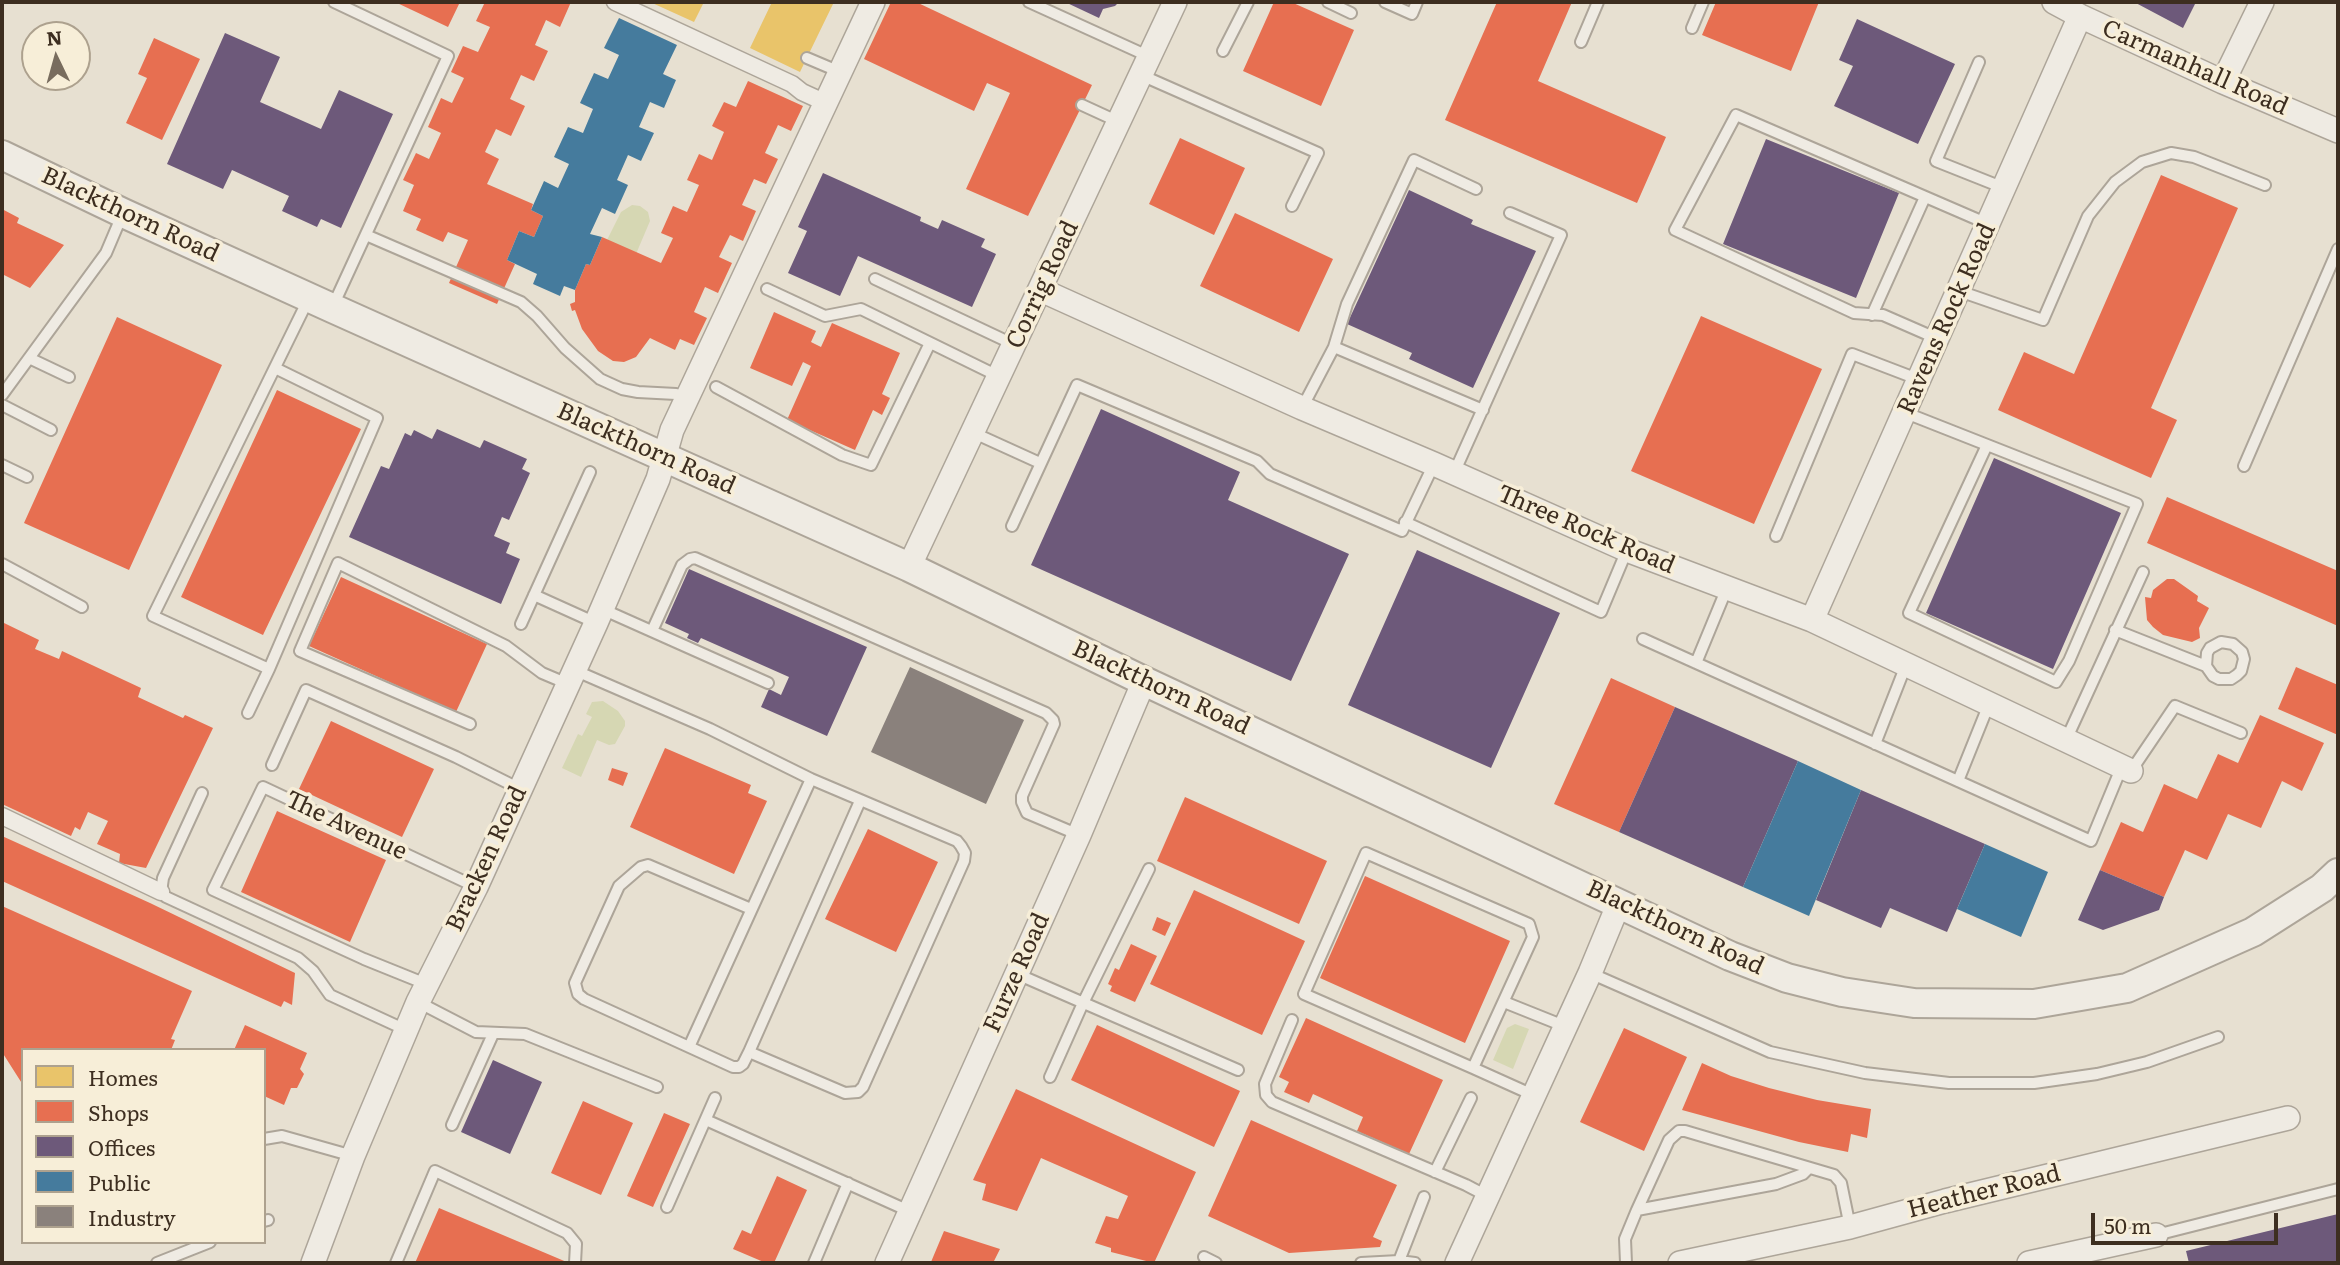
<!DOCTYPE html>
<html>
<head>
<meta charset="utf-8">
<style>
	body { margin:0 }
	#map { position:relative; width:2340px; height:1265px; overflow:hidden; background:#e7e0d1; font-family:Literata,serif }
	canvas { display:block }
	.frame { position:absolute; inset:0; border:4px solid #3d2e20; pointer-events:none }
	.legend { position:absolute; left:21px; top:1048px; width:245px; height:196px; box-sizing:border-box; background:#f7eed8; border:2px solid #ada18e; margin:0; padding:9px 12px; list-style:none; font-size:21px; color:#3d2e20 }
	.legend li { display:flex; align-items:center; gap:14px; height:35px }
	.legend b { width:35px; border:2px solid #ada18e }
	.north { position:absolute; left:21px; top:21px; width:70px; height:70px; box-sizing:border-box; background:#f7eed8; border:2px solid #ada18e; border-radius:50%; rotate:355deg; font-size:19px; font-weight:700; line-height:28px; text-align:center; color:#3d2e20 }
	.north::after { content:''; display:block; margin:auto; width:24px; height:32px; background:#786c5e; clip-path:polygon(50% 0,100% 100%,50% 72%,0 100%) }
	.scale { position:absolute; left:2091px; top:1213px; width:187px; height:32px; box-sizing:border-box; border:4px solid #3d2e20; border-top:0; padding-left:9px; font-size:21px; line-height:24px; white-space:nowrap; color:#3d2e20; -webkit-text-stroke:5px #f7eed8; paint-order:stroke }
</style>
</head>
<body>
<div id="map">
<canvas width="2340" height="1265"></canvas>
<div class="frame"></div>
<ul class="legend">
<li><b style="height:19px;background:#e9c46a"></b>Homes</li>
<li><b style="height:19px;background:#e76f51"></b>Shops</li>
<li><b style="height:19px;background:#6d597a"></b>Offices</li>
<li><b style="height:19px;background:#457b9d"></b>Public</li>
<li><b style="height:19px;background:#8a817c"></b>Industry</li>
</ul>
<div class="north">N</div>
<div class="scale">50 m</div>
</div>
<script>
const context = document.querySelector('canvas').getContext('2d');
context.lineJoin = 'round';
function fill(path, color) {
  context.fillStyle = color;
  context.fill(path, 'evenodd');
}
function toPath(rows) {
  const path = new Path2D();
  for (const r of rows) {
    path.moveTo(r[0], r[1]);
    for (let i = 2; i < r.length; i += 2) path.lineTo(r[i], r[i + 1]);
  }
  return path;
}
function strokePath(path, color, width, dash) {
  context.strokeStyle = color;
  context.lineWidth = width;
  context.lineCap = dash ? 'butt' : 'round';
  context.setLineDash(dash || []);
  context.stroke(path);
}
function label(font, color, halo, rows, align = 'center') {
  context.font = font + ' Literata,serif';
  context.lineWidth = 7;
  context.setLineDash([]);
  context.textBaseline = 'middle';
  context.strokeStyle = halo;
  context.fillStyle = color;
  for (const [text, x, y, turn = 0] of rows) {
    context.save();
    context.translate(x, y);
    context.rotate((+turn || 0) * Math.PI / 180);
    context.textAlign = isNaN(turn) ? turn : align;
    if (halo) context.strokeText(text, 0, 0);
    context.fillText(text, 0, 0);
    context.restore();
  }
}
fill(toPath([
	[632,205,640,206,648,212,650,221,636,254,607,240,621,212],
	[603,701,618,711,625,721,625,726,615,744,609,745,597,740,581,777,562,768,578,734,582,736,592,717,586,714,592,702],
	[1515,1024,1529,1029,1513,1069,1493,1060,1507,1028]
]), '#d6d7b3');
fill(toPath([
	[650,2,704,2,694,22],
	[772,2,834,2,800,72,750,48]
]), '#e9c46a');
fill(toPath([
	[395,2,460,2,448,27],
	[485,2,571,2,560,27,546,20,535,45,548,51,534,81,521,75,510,99,525,106,511,136,496,129,485,152,499,159,487,184,533,204,531,210,543,216,534,237,519,231,507,260,515,264,497,304,449,283,468,240,448,232,443,242,416,230,421,219,403,211,414,185,403,180,416,153,429,159,441,133,428,127,441,98,452,103,464,78,451,72,463,46,478,52,490,27,476,21],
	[891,2,916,2,1092,85,1028,216,966,189,1010,93,987,83,974,111,864,59],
	[1274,2,1291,2,1354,30,1321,106,1243,71],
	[1497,2,1572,2,1538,81,1666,137,1637,203,1445,120],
	[1716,2,1819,2,1791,71,1702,35],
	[154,38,200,59,162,140,126,123,147,78,138,74],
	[748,81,803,106,791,131,778,125,765,153,778,159,766,184,754,179,742,205,756,211,743,241,730,235,719,257,732,263,718,293,705,287,694,312,707,318,694,345,680,339,675,350,650,338,636,357,624,362,613,361,598,351,582,329,575,310,572,311,570,304,575,302,575,290,586,264,590,265,602,237,661,263,673,238,661,233,673,206,687,212,699,185,687,180,699,154,712,160,724,132,712,126,724,102,736,107],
	[1180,138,1245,168,1214,235,1149,204],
	[2161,175,2238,208,2151,408,2177,420,2151,478,1998,410,2024,352,2074,374],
	[2,209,19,218,17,223,64,245,30,288,2,274],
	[1235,213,1333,259,1299,332,1200,286],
	[774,312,816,331,811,342,821,347,832,323,900,353,882,394,890,398,882,415,873,410,855,450,787,420,811,366,803,362,792,386,750,368],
	[1701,316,1822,369,1754,524,1631,471],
	[117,317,222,365,129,570,24,523],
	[277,390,361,429,263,635,181,597],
	[2167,497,2338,571,2338,626,2147,543],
	[341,577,487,644,456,712,309,646],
	[2167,579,2174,579,2198,596,2197,601,2209,608,2199,628,2200,638,2192,642,2163,635,2153,627,2147,620,2145,597,2151,598,2153,590],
	[2,622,39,640,35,649,59,659,62,651,141,688,138,697,183,718,185,715,213,728,146,868,119,863,120,854,97,844,108,821,88,812,80,830,75,827,71,836,2,804],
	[2296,667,2338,685,2338,735,2278,709],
	[1611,678,1675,707,1619,832,1554,804],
	[2260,715,2324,743,2302,791,2282,781,2261,828,2228,814,2207,860,2185,850,2164,897,2100,870,2121,822,2143,832,2164,784,2197,799,2218,754,2238,763],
	[331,721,434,769,402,837,299,789],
	[665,748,751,785,748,793,767,801,734,874,630,827],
	[612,768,628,773,623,786,608,780],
	[1185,797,1327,861,1299,924,1157,861],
	[277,811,386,860,350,942,241,892],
	[868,829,938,862,896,952,825,919],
	[2,836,150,903,295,973,292,1005,284,1001,281,1007,2,881],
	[1365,876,1510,941,1465,1043,1320,978],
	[1194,890,1305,941,1262,1035,1150,984],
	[2,906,192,991,171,1039,175,1040,171,1050,23,1050,23,1085,2,1052],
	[1157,917,1171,923,1165,936,1152,930],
	[1131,944,1157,956,1135,1002,1110,991,1112,986,1108,984,1115,968,1119,970],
	[1306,1018,1443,1080,1409,1154,1357,1131,1363,1117,1313,1094,1309,1103,1284,1092,1289,1082,1279,1077],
	[245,1025,307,1053,300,1069,304,1074,297,1088,291,1088,284,1105,264,1096,264,1050,234,1050],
	[1097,1025,1240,1091,1214,1147,1071,1080],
	[1624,1028,1687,1057,1644,1151,1580,1122],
	[1702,1063,1731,1076,1769,1088,1817,1100,1871,1109,1867,1138,1851,1134,1848,1152,1799,1142,1682,1110],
	[1016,1089,1196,1172,1154,1263,1111,1252,1111,1248,1095,1243,1106,1216,1118,1219,1128,1196,1041,1158,1017,1211,982,1200,986,1184,973,1180],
	[583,1101,633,1123,601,1195,551,1173],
	[664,1113,690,1124,653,1207,627,1196],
	[1251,1120,1397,1185,1373,1237,1382,1241,1380,1247,1289,1253,1208,1216],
	[777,1176,807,1190,774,1263,766,1263,733,1249,742,1230,751,1234],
	[439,1208,569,1263,415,1263],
	[944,1231,1000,1249,993,1263,931,1262]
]), '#e76f51');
fill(toPath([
	[1065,2,1119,2,1115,6,1103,9,1099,18],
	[2134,2,2196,2,2183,28],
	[1857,19,1955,64,1918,144,1834,106,1853,66,1839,60],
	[225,33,280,57,260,102,321,129,339,90,393,114,341,228,321,219,317,227,282,211,289,196,232,170,223,189,167,164],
	[1766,139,1899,193,1856,298,1723,244],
	[823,173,921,217,920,221,938,229,942,220,985,239,981,247,996,254,972,307,858,256,840,296,788,273,807,231,798,227],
	[1409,190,1473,220,1471,224,1536,251,1473,388,1409,359,1412,353,1347,324],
	[1101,409,1240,472,1228,500,1349,554,1291,681,1031,565],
	[437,429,480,448,484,440,527,459,522,469,530,473,509,520,502,517,494,536,510,543,506,553,520,559,501,604,349,537,381,466,389,469,405,433,411,436,414,430,432,439],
	[1994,458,2121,513,2053,669,1926,613],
	[1417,550,1560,613,1491,768,1348,705],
	[689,569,867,647,827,736,761,707,769,689,781,695,789,677,701,638,698,643,687,638,689,634,665,623],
	[1675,707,1798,761,1743,887,1619,832],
	[1861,790,1985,844,1947,932,1890,908,1881,928,1816,900],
	[2100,870,2164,897,2159,910,2103,930,2078,920],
	[493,1060,542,1082,510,1154,461,1132],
	[2338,1214,2338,1263,2189,1263,2186,1251]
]), '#6d597a');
fill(toPath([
	[619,18,677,45,663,74,676,80,664,108,650,102,639,127,654,133,641,161,628,155,617,180,628,185,615,214,602,208,590,234,602,237,590,265,586,264,575,290,564,286,560,296,533,284,537,274,507,260,519,231,534,237,543,216,531,210,544,181,558,188,569,164,554,157,568,127,583,133,593,109,580,103,594,73,608,79,619,55,604,48],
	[1798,761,1861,790,1809,916,1743,887],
	[1985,844,2048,872,2021,937,1957,909]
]), '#457b9d');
fill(toPath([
	[910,667,1024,720,986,804,871,752]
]), '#8a817c');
const service = toPath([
	[1029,2,1150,57],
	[1328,2,1351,13],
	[1385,2,1412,14,1417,2],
	[1692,28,1703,2],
	[1581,42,1598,2],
	[1223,51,1248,2],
	[807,58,840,72],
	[1979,62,1936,161,2004,188],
	[1141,75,1318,153,1292,206],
	[1082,105,1119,122],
	[366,235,521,302,537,316,565,348,600,379,622,389,638,392,676,394,687,398],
	[875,279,1015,345],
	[767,289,825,316,861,309,1000,377],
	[1959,291,2043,320,2088,216,2115,182,2142,162,2171,153,2194,157,2265,185],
	[332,308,448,56,334,2],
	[1872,315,1925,197],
	[1938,339,1883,315,1854,313,1675,230,1736,115,1988,224],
	[1334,347,1483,410],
	[29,358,69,377],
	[716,387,842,455,871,465,930,343],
	[2,395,106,253,123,213],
	[2,405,51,430],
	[1302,408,1334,347,1347,304,1414,160,1476,189],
	[1906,413,2137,504,2069,661,2056,682,1909,613,1987,445],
	[974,433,1040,463],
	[2,465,27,477],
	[2244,466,2338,249],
	[1454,473,1561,235,1510,213],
	[1405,522,1601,612,1627,550],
	[1012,526,1077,385,1257,461,1270,474,1402,531,1434,464],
	[1776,536,1852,354,1920,380],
	[2,564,82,607],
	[534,595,596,623],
	[602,609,768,683],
	[521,624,590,472],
	[2115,630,2206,666,2213,676,2219,679,2231,679,2237,675,2241,671,2244,659,2242,652,2233,644,2221,642,2210,648,2207,653,2206,666],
	[652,631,682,565,690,559,695,558,1046,713,1053,720,1054,724,1022,796,1022,802,1027,813,1079,835],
	[1643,639,2091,841,2122,766],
	[1696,663,1727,588],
	[269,669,153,616,309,298],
	[574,670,710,729,811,779,957,841,961,846,965,853,964,861,863,1087,858,1092,845,1093,749,1052,860,801],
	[248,713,269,669,377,418,275,368],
	[470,724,300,651,338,563,506,646,542,673,568,684],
	[2066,740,2143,572],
	[1875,744,1906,665],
	[272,765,306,690,456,757,520,789],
	[2131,771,2175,706,2241,733],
	[1958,781,1989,704],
	[202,793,163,878,161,892,166,897,298,958,313,971,330,995,406,1030],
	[1590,973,1770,1052,1865,1073,1949,1083,2034,1083,2097,1074,2147,1062,2218,1037],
	[1017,974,1238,1070],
	[426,984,364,959,213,890,263,787,476,887],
	[418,1002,476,1032,525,1034,657,1087],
	[1504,1002,1564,1026],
	[1292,1020,1265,1084,1266,1095,1272,1102,1466,1185,1487,1196],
	[689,1047,811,779],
	[749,1052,743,1064,739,1067,733,1067,584,999,578,994,575,983,619,886,641,867,648,865,751,909],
	[1473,1068,1533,937,1529,924,1366,853,1304,994,1473,1068,1533,1095],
	[1050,1077,1083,1003,1149,869],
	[706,1120,909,1211],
	[452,1125,493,1034],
	[264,1139,282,1136,353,1156],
	[1435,1172,1471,1098],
	[667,1207,715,1098],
	[1637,1210,1776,1184,1803,1174,1809,1168],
	[264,1221,268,1220],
	[2156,1235,2338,1189],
	[1204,1257,1216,1263],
	[1399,1261,1424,1197],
	[157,1263,210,1242],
	[396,1263,435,1171,567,1233,576,1244,575,1263],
	[814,1263,848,1183],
	[1361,1263,1399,1261,1415,1263],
	[1626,1263,1625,1239,1637,1210,1669,1140,1679,1131,1685,1131,1834,1175,1841,1183,1850,1227]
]);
const pedestrian = toPath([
	[615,2,792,84,802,92,826,103],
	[2,816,161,892]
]);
const minor = toPath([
	[2054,2,2080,16,2223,82,2338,131],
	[2223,82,2262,2],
	[1041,290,1302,408,1434,464,1627,550,1812,620,2131,771],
	[909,567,1175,2],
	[1812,620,2080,16],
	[313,1263,353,1156,418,1002,476,887,596,623,658,479,672,430,873,2],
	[887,1263,1079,835,1144,681],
	[1457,1263,1590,973,1619,903],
	[1680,1263,1850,1227,1945,1201,2288,1118],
	[2029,1263,2156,1235]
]);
const tertiary = toPath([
	[2,155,123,213,332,308,909,567,1144,681,1730,956,1787,978,1842,992,1914,1003,2034,1004,2127,988,2253,932,2322,888,2338,873]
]);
strokePath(service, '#ada599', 14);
strokePath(pedestrian, '#ada599', 19);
strokePath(minor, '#ada599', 26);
strokePath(tertiary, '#ada599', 32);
strokePath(service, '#efebe3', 10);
strokePath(pedestrian, '#efebe3', 16);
strokePath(minor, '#efebe3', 23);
strokePath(tertiary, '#efebe3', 28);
label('24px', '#3d2e20', '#f7eed8', [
	["Carmanhall Road",2195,68,24],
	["Blackthorn Road",130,215,25],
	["Corrig Road",1043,285,-65],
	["Ravens Rock Road",1947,319,-66],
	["Blackthorn Road",646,449,24],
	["Three Rock Road",1586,530,23],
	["Blackthorn Road",1161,688,25],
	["The Avenue",346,826,25],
	["Bracken Road",487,859,-65],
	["Blackthorn Road",1675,928,25],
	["Furze Road",1017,973,-66],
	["Heather Road",1984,1192,-14]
]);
</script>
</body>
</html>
